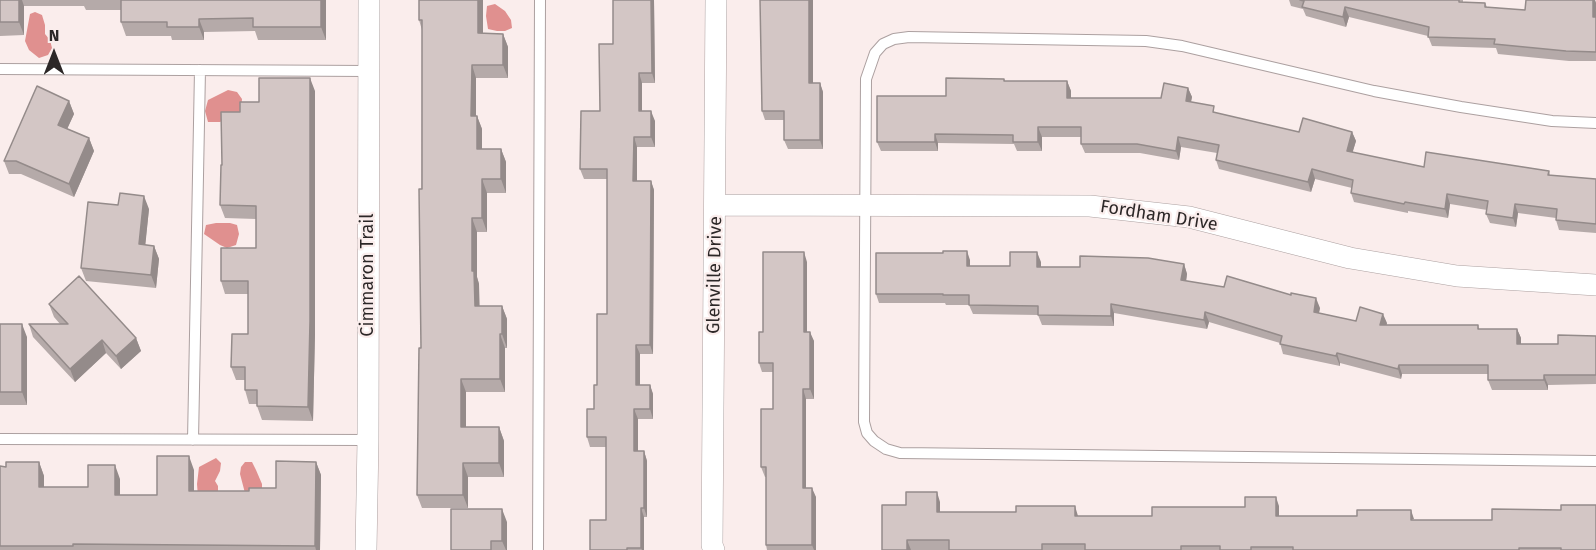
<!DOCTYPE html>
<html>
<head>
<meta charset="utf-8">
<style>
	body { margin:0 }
	#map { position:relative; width:1596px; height:550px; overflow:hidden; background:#faedec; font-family:"Fira Sans",sans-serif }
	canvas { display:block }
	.north { position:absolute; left:24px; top:24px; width:60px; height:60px; -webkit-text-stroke:4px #faedec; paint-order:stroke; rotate:0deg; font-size:16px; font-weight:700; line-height:24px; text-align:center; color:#2c2727 }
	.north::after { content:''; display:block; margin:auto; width:21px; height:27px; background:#2c2727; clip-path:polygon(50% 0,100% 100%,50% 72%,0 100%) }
</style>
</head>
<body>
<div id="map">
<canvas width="1596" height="550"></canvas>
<div class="north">N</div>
</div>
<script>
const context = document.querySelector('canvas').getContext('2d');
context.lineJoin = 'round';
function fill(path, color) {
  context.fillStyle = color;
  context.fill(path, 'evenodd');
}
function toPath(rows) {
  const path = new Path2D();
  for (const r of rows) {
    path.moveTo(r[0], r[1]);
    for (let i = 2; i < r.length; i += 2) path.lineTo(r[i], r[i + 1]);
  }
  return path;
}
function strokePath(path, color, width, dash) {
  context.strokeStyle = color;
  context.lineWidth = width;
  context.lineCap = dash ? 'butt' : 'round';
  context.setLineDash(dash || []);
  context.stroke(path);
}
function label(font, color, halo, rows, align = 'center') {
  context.font = font + ' "Fira Sans",sans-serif';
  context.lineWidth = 4.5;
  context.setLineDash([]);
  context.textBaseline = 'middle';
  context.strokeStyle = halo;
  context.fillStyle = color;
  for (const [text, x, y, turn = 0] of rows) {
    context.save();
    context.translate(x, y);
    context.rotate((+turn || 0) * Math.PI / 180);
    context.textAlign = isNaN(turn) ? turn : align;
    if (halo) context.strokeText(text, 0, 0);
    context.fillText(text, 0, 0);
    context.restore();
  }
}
fill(toPath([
	[495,4,505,11,511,20,512,28,505,31,497,31,488,29,486,16,487,6],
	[35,12,42,15,45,25,45,34,50,40,52,48,48,55,39,58,29,50,25,41,30,14],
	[228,90,237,92,242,99,241,111,220,122,208,122,205,111,208,100],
	[216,223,230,223,237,225,239,234,236,245,227,248,220,245,204,234,206,225],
	[216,458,221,463,220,471,215,481,218,486,218,491,198,497,197,484,199,467],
	[245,462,252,462,256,470,262,484,262,493,245,493,240,474,241,467]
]), '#e0908f');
const service = toPath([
	[0,69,368,71],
	[1596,123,1552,121,1461,107,1374,91,1182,46,1146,41,909,37,894,39,883,44,875,53,866,79,864,422,867,433,874,441,886,449,900,453,1596,461],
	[0,439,368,440],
	[193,440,200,70],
	[538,550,540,0]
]);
const minor = toPath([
	[715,205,1090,206,1189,217,1350,258,1457,276,1596,285],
	[366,550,368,440,369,0],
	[714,550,712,545,716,0]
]);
strokePath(service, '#aca0a0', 12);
strokePath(minor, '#aca0a0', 22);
strokePath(service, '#fff', 10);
strokePath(minor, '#fff', 21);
fill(toPath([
	[0,0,326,0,326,40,258,40,255,31,204,32,204,40,172,40,171,36,126,36,121,22,121,10,86,10,84,6,24,6,24,35,0,36],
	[483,0,483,33,503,34,508,47,508,78,476,78,476,116,477,116,482,129,482,149,501,149,506,162,506,193,487,193,487,232,477,232,477,277,479,284,479,306,502,306,507,319,507,348,505,348,505,392,466,392,466,427,499,427,504,441,504,477,468,477,468,508,422,508,417,495,421,348,422,30,419,20],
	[654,0,655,83,642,83,642,111,655,121,655,147,637,147,637,181,651,181,654,190,653,354,640,354,640,385,650,385,653,394,653,419,638,419,638,451,644,451,647,461,647,517,644,517,644,550,590,550,606,520,606,447,590,447,587,437,594,409,607,314,607,179,584,179,580,169,600,111],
	[813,0,813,83,820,83,823,92,823,149,788,149,784,140,784,120,765,120,762,111],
	[1289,0,1463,0,1463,2,1485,3,1487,7,1525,10,1595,0,1596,3,1596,61,1569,61,1498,54,1496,48,1432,46,1428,36,1349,17,1346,27,1306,16,1303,9,1291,6],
	[1004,79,1005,81,1067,81,1071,91,1071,98,1161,98,1188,88,1192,97,1191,102,1217,113,1299,132,1352,132,1356,141,1352,153,1424,167,1549,171,1550,175,1596,179,1596,233,1559,230,1556,220,1556,218,1518,213,1516,227,1490,223,1486,214,1487,210,1450,204,1448,218,1408,211,1408,213,1354,202,1351,193,1352,188,1315,179,1311,192,1219,169,1216,160,1217,153,1181,147,1179,160,1140,153,1085,153,1081,144,1081,137,1042,137,1042,151,1017,151,1014,144,938,143,938,151,881,151,877,142],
	[315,91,315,334,313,421,262,420,257,406,257,404,249,404,245,390,245,380,236,380,231,367,248,334,248,294,225,294,221,281,256,248,256,219,225,218,220,205,222,165,240,112,259,102],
	[69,101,74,114,67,129,89,138,94,151,74,197,21,174,9,174,4,161],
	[149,209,145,245,154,246,159,259,156,288,86,281,81,268],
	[943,253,970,260,970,266,1010,266,1041,262,1041,267,1080,267,1184,264,1187,274,1186,281,1320,308,1319,313,1356,321,1387,323,1386,325,1478,325,1479,329,1517,329,1521,338,1521,344,1558,344,1596,336,1596,384,1548,385,1548,390,1492,390,1488,380,1488,374,1402,374,1401,379,1340,363,1340,366,1283,354,1280,343,1209,322,1207,329,1114,313,1114,326,1042,325,1038,315,973,314,969,305,946,305,945,303,879,303,876,294],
	[807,262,807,332,814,341,814,399,806,399,806,488,816,497,816,550,767,550,766,545,766,477,765,477,761,467,773,409,773,372,762,372,759,363,763,332],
	[49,304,136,338,141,351,121,369,106,353,75,382,33,337,29,324,60,324,54,317],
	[0,324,27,337,27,405,0,405],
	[39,462,44,476,44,487,88,487,120,479,120,495,157,495,194,470,194,491,249,491,276,488,316,462,321,475,320,550,0,550,0,466,6,467],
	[940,502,940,512,1078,516,1152,516,1245,507,1279,506,1279,516,1414,520,1596,550,882,550,906,505],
	[507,522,507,550,451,550]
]), '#b5aaa9');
fill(toPath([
	[19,0,22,0,24,6,24,35,19,22],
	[321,0,326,0,326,40,321,27],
	[478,0,483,0,483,47,478,33],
	[651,0,654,0,655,83,652,73],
	[809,0,813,0,813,92,809,83],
	[1593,0,1595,0,1596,3,1596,25,1593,17],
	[1345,7,1349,17,1346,27,1343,17],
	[199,19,204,32,204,40,199,27],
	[503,34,508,47,508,78,503,65],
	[472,65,476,78,476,129,471,116],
	[639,73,642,83,642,121,639,111],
	[310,78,315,91,315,334,313,421,308,407],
	[1067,81,1071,91,1071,108,1067,98],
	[820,83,823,92,823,149,820,140],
	[1188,88,1192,97,1189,110,1186,101],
	[69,101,74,114,63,138,58,125],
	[651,111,655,121,655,147,651,137],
	[477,116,482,129,482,162,477,149],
	[1038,127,1042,137,1042,151,1038,142],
	[1352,132,1356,141,1350,161,1347,151],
	[935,134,938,143,938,151,935,142],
	[634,137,637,147,637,190,633,181],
	[1178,137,1181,147,1179,160,1176,151],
	[89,138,94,151,74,197,69,184],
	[501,149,506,162,506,193,501,179],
	[1312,169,1315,179,1311,192,1308,182],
	[482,179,487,193,487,232,482,218],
	[651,181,654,190,653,354,650,345],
	[1447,194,1450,204,1448,218,1445,209],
	[144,196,149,209,144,258,139,244],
	[1515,204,1518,213,1516,227,1513,218],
	[472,218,477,232,477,277,479,284,480,319,475,306,472,271],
	[154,246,159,259,156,288,151,275],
	[967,251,970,260,970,275,967,266],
	[804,252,807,262,807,341,804,332],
	[1037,252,1041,262,1041,276,1037,267],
	[1184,264,1187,274,1185,289,1181,280],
	[1316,298,1320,308,1317,321,1314,312],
	[1111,304,1114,313,1114,326,1111,316],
	[502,306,507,319,507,348,502,334],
	[1205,312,1209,322,1207,329,1204,320],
	[1383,314,1387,323,1384,335,1380,325],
	[22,324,27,337,27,405,22,392],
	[1517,329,1521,338,1521,353,1517,344],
	[810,332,814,341,814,399,810,389],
	[500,334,505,348,505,392,500,379],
	[136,338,141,351,121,369,116,356],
	[102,340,106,353,75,382,70,369],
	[636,345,640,354,640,394,636,385],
	[1337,353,1340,363,1340,366,1336,356],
	[1399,365,1402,374,1401,379,1398,369],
	[1544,375,1548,385,1548,390,1544,380],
	[461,379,466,392,466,441,461,427],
	[650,385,653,394,653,419,650,409],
	[803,389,806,399,806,497,803,488],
	[634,409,638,419,638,461,634,451],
	[499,427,504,441,504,477,499,463],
	[644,451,647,461,647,517,644,508],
	[189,456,194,470,194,504,189,491],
	[39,462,44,476,44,500,39,487],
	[316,462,321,475,320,550,316,550,315,546],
	[463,463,468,477,468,508,463,495],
	[115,465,120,479,120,508,115,495],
	[812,488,816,497,816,550,814,550,812,545],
	[937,492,940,502,940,522,937,512],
	[1276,497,1279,506,1279,525,1276,516],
	[1075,506,1078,516,1075,516],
	[641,508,644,517,644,550,642,550,641,548],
	[502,509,507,522,507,550,506,550,502,541],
	[1411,510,1414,519,1411,520],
	[907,540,911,550,907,550]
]), '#948b8a');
const building = toPath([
	[0,0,19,0,19,22,0,22,0,0],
	[121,0,321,0,321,27,253,27,253,18,199,19,199,27,167,27,167,22,121,22,121,0],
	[419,0,478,0,478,33,503,34,503,65,472,65,471,116,477,116,477,149,501,149,501,179,482,179,482,218,472,218,472,271,474,271,475,306,502,306,502,334,500,334,500,379,461,379,461,427,499,427,499,463,463,463,463,495,417,495,419,348,421,348,419,189,422,189,422,20,419,20,419,0],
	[613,0,651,0,652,73,639,73,639,111,651,111,651,137,634,137,633,181,651,181,650,345,636,345,636,385,650,385,650,409,634,409,634,451,644,451,644,508,641,508,641,548,627,548,627,550,590,550,590,520,606,520,606,437,587,437,587,409,594,409,594,385,597,385,597,314,607,314,607,169,580,169,581,111,600,111,599,44,613,44,613,0],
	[760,0,809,0,809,83,820,83,820,140,784,140,784,111,762,111,760,0],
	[1300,0,1459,0,1459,2,1485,3,1485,7,1525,10,1526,0,1593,0,1593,17,1596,17,1596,52,1566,51,1494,44,1495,39,1428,37,1429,27,1345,7,1343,17,1302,7,1304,1,1300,0],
	[259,78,310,78,310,321,308,407,257,406,257,390,245,390,245,367,231,367,232,334,248,334,248,281,221,281,221,248,256,248,256,206,220,205,221,165,222,165,221,112,240,112,240,102,259,102,259,78],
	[946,78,1004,79,1004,81,1067,81,1067,98,1161,98,1164,83,1188,88,1186,101,1214,106,1213,112,1299,132,1303,118,1352,132,1347,151,1424,167,1426,152,1549,171,1548,175,1596,179,1596,224,1556,220,1557,209,1515,204,1513,218,1486,214,1488,201,1447,194,1445,209,1405,202,1404,204,1351,193,1353,180,1312,169,1308,182,1216,160,1219,145,1178,137,1176,151,1137,144,1081,144,1081,127,1038,127,1038,142,1013,142,1013,135,935,134,935,142,877,142,877,96,946,96,946,78],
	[37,86,69,101,58,125,89,138,69,184,16,161,4,161,37,86],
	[120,193,144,196,139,244,154,246,151,275,81,268,88,202,118,205,120,193],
	[943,251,967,251,967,266,1010,266,1010,252,1037,252,1037,267,1080,267,1080,256,1148,258,1184,264,1181,280,1224,287,1227,276,1291,295,1291,293,1316,298,1314,312,1356,321,1360,307,1383,314,1380,325,1478,325,1478,329,1517,329,1517,344,1558,344,1558,335,1596,336,1596,375,1544,375,1544,380,1488,380,1488,365,1399,365,1398,369,1337,353,1336,356,1280,344,1282,336,1205,312,1204,320,1111,304,1111,316,1038,315,1038,306,969,305,969,295,943,295,943,294,876,294,876,253,943,253,943,251],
	[763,252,804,252,804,332,810,332,810,389,803,389,803,488,812,488,812,545,766,545,766,467,761,467,761,409,773,409,773,363,759,363,759,332,763,332,763,252],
	[79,276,136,338,116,356,102,340,70,369,29,324,68,324,49,304,79,276],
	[0,324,22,324,22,392,0,392,0,324],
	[157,456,189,456,189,491,249,491,249,488,276,488,276,461,316,462,315,546,73,544,73,546,0,546,0,466,6,467,6,462,39,462,39,487,88,487,88,465,115,465,115,495,157,495,157,456],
	[906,492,937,492,937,512,1016,512,1016,506,1075,506,1075,516,1152,516,1152,507,1245,507,1245,497,1276,497,1276,516,1357,516,1357,510,1411,510,1411,520,1492,520,1492,509,1561,510,1561,505,1596,505,1596,550,1561,550,1561,548,1519,548,1519,550,1293,550,1293,547,1251,547,1251,550,1220,550,1220,546,1181,546,1181,550,1085,550,1085,544,1042,544,1042,550,949,550,949,540,907,540,907,550,882,550,882,505,906,505,906,492],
	[451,509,502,509,502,541,491,541,491,550,451,550,451,509]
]);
fill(building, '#d3c6c5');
strokePath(building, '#948b8a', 1.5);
label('18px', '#2c2727', '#faedec', [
	["Fordham Drive",1159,216,9],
	["Cimmaron Trail",368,275,-90],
	["Glenville Drive",715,275,-89]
]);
</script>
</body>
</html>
